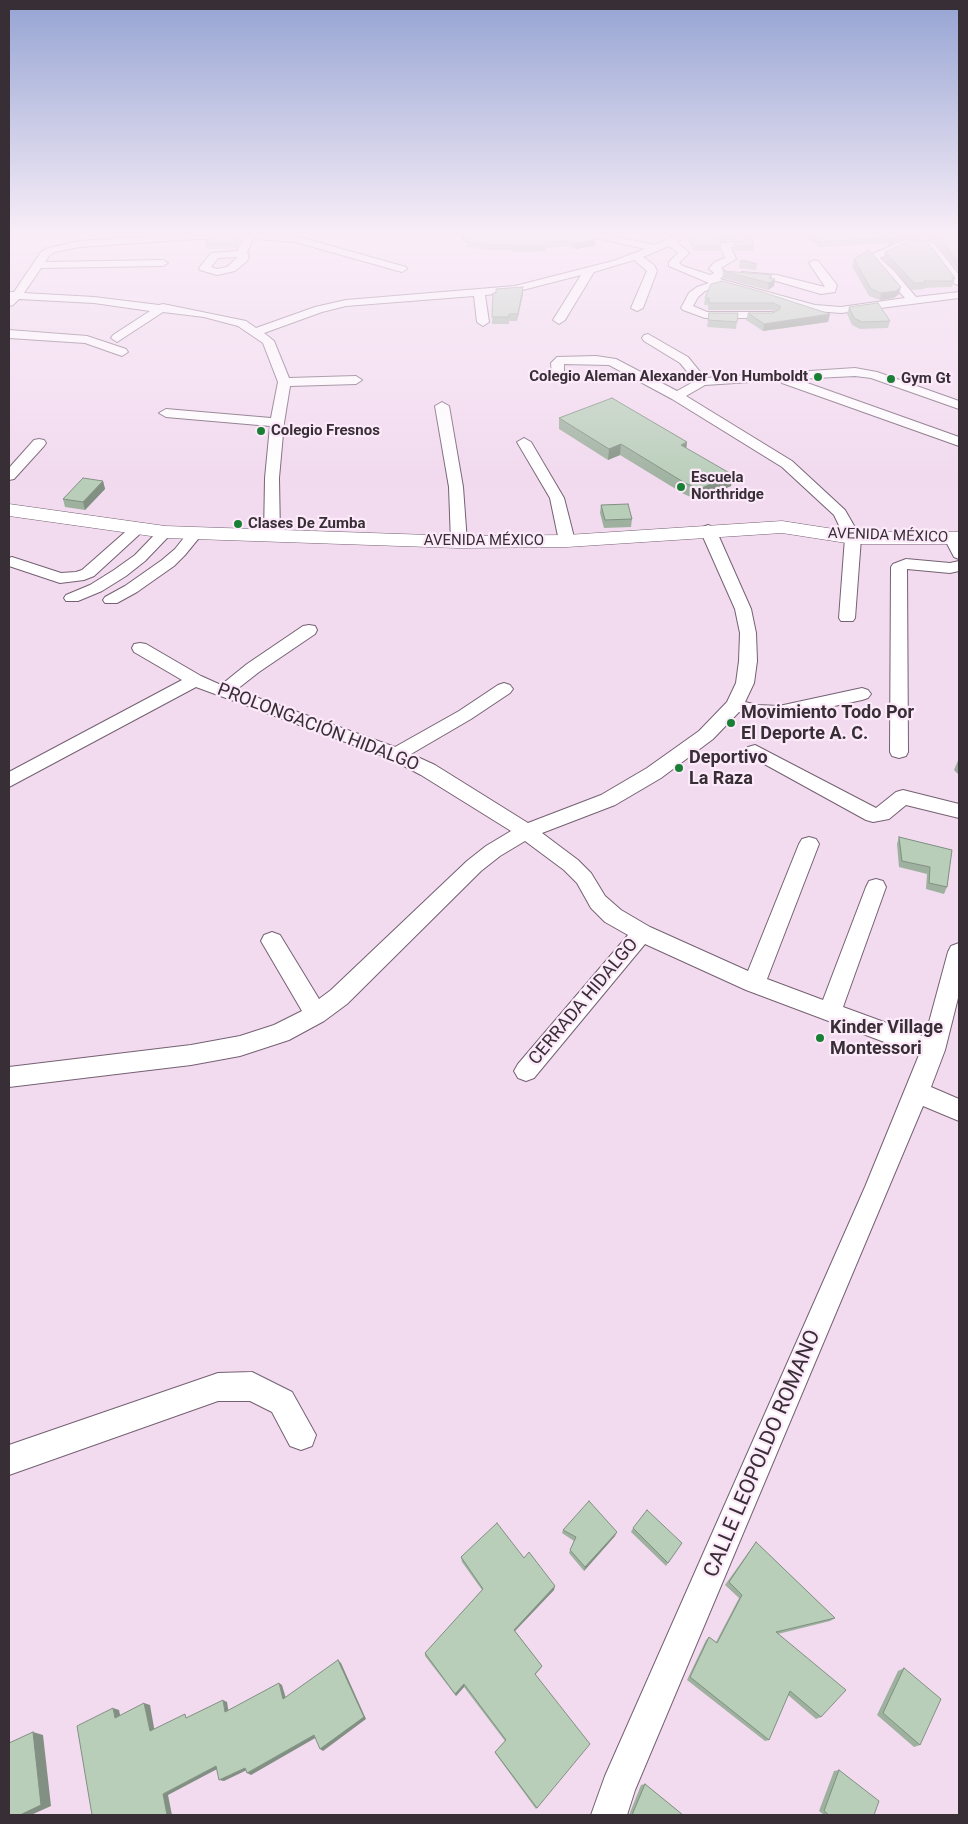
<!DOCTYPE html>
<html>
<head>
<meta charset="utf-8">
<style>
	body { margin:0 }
	#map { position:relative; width:968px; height:1824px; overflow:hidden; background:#f2daef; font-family:Roboto,sans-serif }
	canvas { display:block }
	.frame { position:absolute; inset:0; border:10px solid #372e36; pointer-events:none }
</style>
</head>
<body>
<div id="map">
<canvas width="968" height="1824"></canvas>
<div class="frame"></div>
</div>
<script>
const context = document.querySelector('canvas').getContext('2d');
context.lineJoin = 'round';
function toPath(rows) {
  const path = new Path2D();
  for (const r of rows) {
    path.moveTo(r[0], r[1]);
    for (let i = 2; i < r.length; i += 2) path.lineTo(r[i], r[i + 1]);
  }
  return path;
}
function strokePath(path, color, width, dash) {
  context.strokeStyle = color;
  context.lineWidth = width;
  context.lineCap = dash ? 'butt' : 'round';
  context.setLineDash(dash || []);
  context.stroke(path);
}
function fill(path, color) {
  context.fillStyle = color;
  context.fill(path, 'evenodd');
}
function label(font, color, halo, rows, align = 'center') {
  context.font = font + ' Roboto,sans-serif';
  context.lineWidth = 4.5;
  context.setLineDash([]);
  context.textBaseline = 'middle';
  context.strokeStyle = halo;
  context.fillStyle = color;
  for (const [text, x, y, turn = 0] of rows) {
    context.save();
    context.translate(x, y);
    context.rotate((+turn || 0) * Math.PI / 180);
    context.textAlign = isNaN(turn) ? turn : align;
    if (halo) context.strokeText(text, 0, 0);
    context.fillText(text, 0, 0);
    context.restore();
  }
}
const street = toPath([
	[250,232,296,236,406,267,407,269,402,272,295,242,253,239,247,253,249,256,247,261,235,271,217,275,200,270,199,268,211,253,237,251,243,239,195,239,80,247,55,252,49,256,45,262,163,260,168,263,163,266,41,268,24,293,94,297,159,305,163,304,246,321,256,328,315,307,346,300,515,286,613,261,645,249,580,234,579,232,596,232,655,245,682,232,694,232,693,234,677,242,689,253,679,263,683,266,710,275,714,273,709,269,710,267,715,262,725,258,720,245,721,243,744,241,745,243,744,245,731,247,736,259,721,268,727,273,720,279,815,305,841,307,905,298,869,258,874,253,905,240,929,241,936,245,959,275,959,285,955,284,928,249,923,246,910,245,880,258,894,271,916,297,959,292,959,298,841,313,815,311,721,286,705,291,698,297,693,306,707,312,772,312,778,315,772,318,705,318,683,310,681,308,689,293,697,287,709,283,669,266,669,262,678,253,669,246,643,257,654,265,657,271,643,308,637,311,631,308,647,271,634,260,594,272,565,320,559,324,553,320,581,275,515,292,485,295,489,322,483,326,477,322,474,296,346,306,322,312,264,333,274,341,289,378,356,376,362,380,356,384,290,386,284,423,279,478,280,536,277,539,272,541,267,539,264,536,265,478,270,426,166,417,159,413,166,409,271,418,278,382,263,343,238,326,204,317,163,312,117,342,111,338,113,335,150,311,94,303,19,299,13,305,9,306,9,292,14,292,41,252,48,248,80,241,195,233,250,232],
	[238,257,227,267,217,269,211,267,218,258,238,257],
	[814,260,818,261,837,285,835,292,821,294,776,281,742,278,737,275,742,272,777,275,825,287,809,263,814,260],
	[9,330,87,336,126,349,128,352,122,356,85,343,9,338,9,330],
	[648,334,688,357,705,378,855,368,877,372,959,401,959,409,871,378,855,376,796,379,959,437,959,446,782,383,780,380,705,385,686,396,792,461,845,510,861,538,855,618,853,621,841,621,839,618,845,538,834,515,782,467,672,399,609,365,564,364,564,376,562,379,554,379,552,376,551,363,557,357,596,356,616,359,677,391,695,381,680,363,644,341,642,338,644,335,648,334],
	[442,402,449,406,463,487,467,542,464,545,459,547,454,545,451,542,449,487,435,406,442,402],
	[524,438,531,442,564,498,575,541,572,544,562,544,559,541,550,498,517,442,524,438],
	[39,439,44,440,46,443,44,446,14,479,9,480,9,468,34,440,39,439],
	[137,524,142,526,145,529,142,532,94,576,84,580,60,583,9,566,9,558,12,557,61,573,76,572,82,570,132,526,137,524],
	[708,525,713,527,716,530,751,609,756,633,757,661,754,683,745,702,757,705,779,706,862,688,868,690,871,694,868,698,862,700,779,718,757,717,739,712,713,739,661,778,615,805,542,833,578,860,591,873,605,896,621,910,650,927,748,971,799,844,802,839,809,837,816,839,819,844,767,979,823,1000,866,887,869,881,876,879,883,881,886,887,843,1007,925,1037,948,952,951,946,959,943,959,994,945,1050,931,1087,959,1099,959,1121,923,1106,635,1790,627,1815,591,1815,605,1776,865,1187,919,1055,746,990,645,944,534,1078,526,1081,518,1078,514,1071,518,1064,628,935,605,922,591,908,577,883,564,870,525,841,500,856,481,871,347,1004,324,1021,289,1040,240,1056,191,1065,9,1087,9,1067,191,1045,240,1036,274,1025,302,1011,261,941,264,935,272,932,280,935,319,999,331,990,467,861,486,846,511,831,421,775,389,758,196,687,9,787,9,772,182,680,134,652,132,648,134,644,140,643,146,644,201,676,221,685,247,664,303,626,309,625,315,626,317,630,315,634,259,672,236,690,395,747,459,711,498,685,504,683,510,685,513,689,510,693,471,719,411,754,435,765,528,823,601,795,647,768,699,731,727,702,736,683,739,661,740,633,735,609,700,530,703,527,708,525],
	[165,527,170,529,173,532,170,535,145,561,126,576,102,591,78,601,66,601,64,598,66,595,90,585,114,570,135,555,160,529,165,527],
	[195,528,200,530,203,533,185,555,174,566,137,592,117,603,105,603,103,600,105,597,125,586,162,560,175,549,190,530,195,528],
	[952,533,959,537,959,559,954,557,944,538,947,535,952,533],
	[906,559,950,563,959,561,959,571,950,573,907,569,908,752,906,756,899,758,892,756,890,752,891,567,893,564,906,559],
	[755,745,876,808,896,792,903,790,959,804,959,818,906,805,889,819,873,822,866,820,748,755,746,751,748,747,755,745],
	[252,1372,292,1392,316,1435,312,1446,301,1450,290,1446,272,1412,250,1401,218,1401,9,1475,9,1445,218,1373,252,1372]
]);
const secondary = toPath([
	[9,504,165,526,459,536,567,535,782,521,853,532,959,532,959,544,853,544,782,533,567,547,459,548,165,538,9,516,9,504]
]);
strokePath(street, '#756173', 2);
strokePath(secondary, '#756173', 1);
fill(street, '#fff');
fill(secondary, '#fff');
fill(toPath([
	[749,232,754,246,753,251,735,251,734,248,735,243,744,242,740,238,721,241,720,242,721,246,720,251,694,251,687,239,687,234],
	[799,232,885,232,890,238,901,232,944,232,959,235,959,272,937,244,930,239,905,238,888,245,888,243,819,247],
	[533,233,595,246,575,249,570,246,546,248,546,251,512,252,512,250,488,250,467,247,467,243,462,242,462,236],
	[238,235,239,241,236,248,207,249,206,243],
	[885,252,955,278,952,287,924,288,924,289,912,290,883,259],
	[854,259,899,294,894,298,880,300,869,296,852,266],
	[740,261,757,264,756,270,739,268],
	[723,271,775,279,774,286,768,290,722,278],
	[711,284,830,314,828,322,763,331,746,320,748,313,773,313,775,312,772,310,708,310,708,305,704,305,705,298],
	[523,287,523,294,517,321,509,321,509,324,492,324,493,293],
	[849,307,890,321,888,328,860,329,852,325,847,314],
	[709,313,737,322,736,329,707,327],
	[559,418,731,486,697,500,684,494,620,455,608,460,559,429],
	[103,481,105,489,85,510,65,507,63,499],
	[601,505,632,519,631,527,604,528,600,513],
	[959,758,959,775,954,770],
	[899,837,952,850,947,887,944,894,926,889,927,874,899,867,897,844],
	[633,1528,682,1543,666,1566,631,1532],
	[563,1530,615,1536,584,1571,569,1553,574,1541,562,1533],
	[756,1542,835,1618,830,1621,778,1634,821,1717,816,1719,788,1695,769,1740,765,1741,687,1680,706,1640,709,1637,716,1642,739,1598,725,1585,753,1546],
	[461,1557,524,1558,554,1590,515,1631,542,1666,541,1668,536,1674,537,1808,536,1809,495,1753,495,1752,505,1741,464,1687,456,1696,425,1656,425,1653,482,1590,462,1562],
	[904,1668,920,1745,914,1747,877,1715,898,1671],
	[839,1770,874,1815,824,1815,819,1811,834,1771],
	[645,1784,683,1815,629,1815,641,1785]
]), '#9eb19f');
fill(toPath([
	[907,232,905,238,888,245,889,239],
	[741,233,740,238,721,241,718,246,719,240,722,236],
	[238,235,239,241,236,248,236,243],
	[595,240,595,246,575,249,575,243],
	[772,275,770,282,775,279,774,286,768,290,769,278],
	[523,287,523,294,517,321,518,314],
	[901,287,899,294,894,298,880,300,881,293],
	[830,314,828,322,763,331,764,324],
	[687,442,686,453,681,445],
	[621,444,620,455,608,460,609,449],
	[733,475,731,486,697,500,699,489],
	[103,481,105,489,85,510,83,502],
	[617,1532,615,1536,584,1571,585,1567],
	[555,1586,554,1590,513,1633,514,1630],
	[338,1660,341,1663,366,1719,323,1751,320,1749],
	[279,1683,282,1685,287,1702,283,1699],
	[464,1684,464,1687,456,1696,455,1694],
	[223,1700,227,1702,229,1714,225,1712],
	[144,1703,150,1705,155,1733,150,1731],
	[113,1708,119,1710,121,1719,115,1718],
	[33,1732,43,1735,51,1806,31,1815,20,1815],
	[314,1735,317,1737,251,1775,247,1773],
	[216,1766,221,1767,168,1795,172,1815,167,1815,163,1794],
	[245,1768,249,1769,224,1781,219,1780]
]), '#819082');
const building = toPath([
	[467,232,513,232,533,233,548,232,586,232,595,240,575,243,570,241,545,242,546,246,512,247,512,245,488,245,467,241,467,238,462,236,467,232],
	[691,232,749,232,754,246,736,246,735,243,745,241,748,238,741,233,722,236,719,240,721,246,695,246,687,234,691,232],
	[807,232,885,232,890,238,820,242,807,232],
	[901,232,944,232,959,235,959,240,957,240,959,243,959,263,939,237,932,233,907,232,889,239,901,232],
	[212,235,238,235,236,243,206,243,212,235],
	[912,240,924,241,929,244,955,278,952,278,954,281,924,281,925,283,914,283,885,252,912,240],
	[869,250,901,287,896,291,881,293,871,289,854,259,869,250],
	[744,260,757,264,740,261,744,260],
	[723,271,772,275,769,278,775,279,769,283,723,271],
	[722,281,759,291,830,314,764,324,748,313,773,313,780,309,780,306,773,303,709,303,709,298,705,298,711,284,722,281],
	[523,287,518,314,509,314,509,317,492,317,493,293,496,293,496,289,523,287],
	[878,303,890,321,862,322,854,318,849,307,878,303],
	[709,313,738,313,737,322,708,320,709,313],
	[612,398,687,442,681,445,733,475,699,489,685,483,621,444,609,449,559,418,612,398],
	[83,478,103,481,83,502,63,499,83,478],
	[628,504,632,519,605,520,601,505,628,504],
	[899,837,952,850,947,887,929,883,930,867,902,861,899,837],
	[589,1501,617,1532,585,1567,570,1550,576,1537,563,1530,589,1501],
	[647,1510,682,1543,668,1563,633,1528,647,1510],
	[497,1523,524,1558,529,1552,555,1586,514,1630,542,1666,535,1674,590,1744,537,1808,495,1752,506,1740,464,1684,455,1694,425,1653,483,1589,461,1557,497,1523],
	[756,1542,835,1618,776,1632,846,1690,821,1717,790,1691,769,1740,690,1677,709,1637,717,1643,742,1595,729,1582,756,1542],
	[338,1660,364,1717,320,1749,314,1735,247,1773,245,1768,219,1780,216,1766,163,1794,167,1815,92,1815,77,1726,113,1708,115,1718,144,1703,150,1731,185,1714,186,1718,223,1700,225,1712,279,1683,283,1699,338,1660],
	[904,1668,941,1699,920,1745,883,1713,904,1668],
	[33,1732,41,1805,20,1815,9,1815,9,1743,33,1732],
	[839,1770,879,1801,874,1815,829,1815,824,1811,839,1770],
	[645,1784,683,1815,632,1815,645,1784]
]);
fill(building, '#b8ceb9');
strokePath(building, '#819082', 1);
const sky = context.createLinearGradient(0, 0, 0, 487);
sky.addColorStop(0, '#95a4d3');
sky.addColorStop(0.48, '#f9eef8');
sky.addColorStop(1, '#f9eef800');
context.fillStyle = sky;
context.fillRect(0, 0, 968, 487);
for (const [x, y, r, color] of [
	[818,377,5,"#187f34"],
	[891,379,5,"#187f34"],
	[261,431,5,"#187f34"],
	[681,487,5,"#187f34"],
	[238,524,5,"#187f34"],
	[731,723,5,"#187f34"],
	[679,768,5,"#187f34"],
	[820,1038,5,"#187f34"]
]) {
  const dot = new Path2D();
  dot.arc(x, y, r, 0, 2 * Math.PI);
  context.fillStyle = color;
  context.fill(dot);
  strokePath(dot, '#fce9f9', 2);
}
label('bold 15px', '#372e36', '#fce9f9', [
	["Colegio Aleman Alexander Von Humboldt",808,377,"right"],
	["Gym Gt",901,379],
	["Colegio Fresnos",271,431],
	["Escuela",691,478],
	["Northridge",691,495],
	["Clases De Zumba",248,524]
], 'left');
label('15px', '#372e36', '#fce9f9', [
	["AVENIDA MÉXICO",888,536,2],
	["AVENIDA MÉXICO",484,541]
]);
label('bold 18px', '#372e36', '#fce9f9', [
	["Movimiento Todo Por",741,713],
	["El Deporte A. C.",741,734],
	["Deportivo",689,758],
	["La Raza",689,779],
	["Kinder Village",830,1028],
	["Montessori",830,1049]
], 'left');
label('18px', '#372e36', '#fce9f9', [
	["PROLONGACIÓN HIDALGO",318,728,21],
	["CERRADA HIDALGO",584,1002,-50]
]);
label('21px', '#372e36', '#fce9f9', [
	["CALLE LEOPOLDO ROMANO",763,1454,-67]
]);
</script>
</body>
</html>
